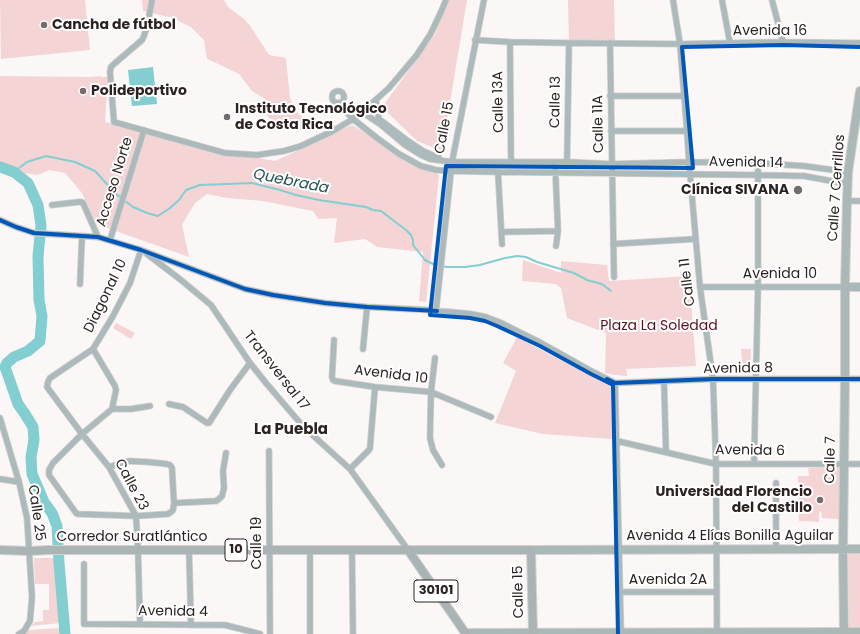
<!DOCTYPE html>
<html>
<head>
<meta charset="utf-8">
<style>
	body { margin:0 }
	canvas { display:block; background:#fbf7f7 }
</style>
</head>
<body>
<canvas width="860" height="634"></canvas>
<script>
const context = document.querySelector('canvas').getContext('2d');
context.lineJoin = 'round';
function fill(path, color) {
  context.fillStyle = color;
  context.fill(path, 'evenodd');
}
function toPath(rows) {
  const path = new Path2D();
  for (const r of rows) {
    if (r.length === 3) {
      path.moveTo(r[0] + r[2], r[1]);
      path.arc(r[0], r[1], r[2], 0, 2 * Math.PI);
      continue;
    }
    path.moveTo(r[0], r[1]);
    for (let i = 2; i < r.length; i += 2) path.lineTo(r[i], r[i + 1]);
  }
  return path;
}
function strokePath(path, color, width, dash) {
  context.strokeStyle = color;
  context.lineWidth = width;
  context.lineCap = dash ? 'butt' : 'round';
  context.setLineDash(dash || []);
  context.stroke(path);
}
function label(font, color, halo, rows, align = 'center') {
  context.font = font + ' Poppins,sans-serif';
  context.lineWidth = 4;
  context.setLineDash([]);
  context.textBaseline = 'middle';
  context.strokeStyle = halo;
  context.fillStyle = color;
  for (const [text, x, y, turn = 0] of rows) {
    context.save();
    context.translate(x, y);
    context.rotate((+turn || 0) * Math.PI / 180);
    context.textAlign = isNaN(turn) ? turn : align;
    if (halo) context.strokeText(text, 0, 0);
    context.fillText(text, 0, 0);
    context.restore();
  }
}
fill(toPath([
	[0,0,85,0,90,50,1,59],
	[142,0,224,0,228,7,244,19,251,27,269,55,286,58,290,98,295,110,303,118,310,131,292,130,278,130,266,114,265,99,252,91,239,74,216,63,207,59,204,40,191,27,173,18,143,11],
	[448,0,467,0,442,151,417,141,382,107,434,36],
	[568,0,614,0,615,43,569,43],
	[0,76,91,77,101,76,101,77,108,77,105,122,161,135,213,150,275,161,352,125,439,175,426,302,419,301,423,252,377,247,365,239,334,243,337,218,318,219,313,211,263,201,227,198,207,194,195,203,182,225,189,257,96,224,82,193,65,173,49,170,38,175,23,173,3,164,0,163],
	[523,260,561,273,561,261,607,265,609,281,689,276,696,366,626,369,627,376,616,375,605,373,606,333,567,318,561,288,556,284,522,281],
	[116,323,135,333,131,339,113,328],
	[517,337,611,387,612,439,543,434,495,423,516,371,503,363],
	[741,349,751,349,750,373,743,373],
	[838,467,841,471,840,519,822,518,821,512,819,511,819,522,799,521,798,476,809,476,808,468],
	[848,554,860,554,860,628,849,628],
	[34,558,56,558,58,600,61,623,31,626,35,622,43,621,43,610,49,610,49,584,35,584],
	[61,628,62,634,24,634,28,630]
]), '#f4d4d5');
fill(toPath([
	[153,67,157,104,132,106,128,70]
]), '#83ced0');
strokePath(toPath([
	[14,172,27,162,46,156,75,162,95,171,116,194,133,207,147,213,158,216,170,208,179,200,186,190,200,185,252,183,280,190,296,195,319,200,366,207,373,210,381,211,406,230,411,235,413,240,413,245,425,260,433,264,447,267,465,267,480,265,505,258,517,256,526,257,537,262,574,273,587,280,602,284,611,291]
]), '#83ced0', 2);
strokePath(toPath([
	[0,167,14,172,28,183,38,205,41,225,38,256,39,300,42,316,40,341,28,351,14,357,7,363,5,367,18,404,25,414,33,427,34,440,31,457,32,474,44,502,52,513,57,526,59,563,65,634]
]), '#83ced0', 11);
const street = toPath([
	[152,0,148,22,144,36,142,40,114,64,111,67,110,72,114,122,225,153,257,155,284,151,301,146,333,131,353,119,362,112,389,88,416,56,430,35,441,12,446,0],
	[673,0,680,44,687,131,689,162,700,287,713,379,716,464,717,634],
	[722,0,730,43],
	[772,0,783,42],
	[475,40,510,42,569,43,680,44,783,42,860,43],
	[510,42,511,162],
	[610,43,614,277],
	[338,97,6],
	[610,96,684,96],
	[376,100,379,119,408,141,423,151,439,158],
	[338,103,353,119,377,138,399,154,421,166,436,170,450,171,498,172,758,175,804,176,848,184],
	[362,112,380,124,405,145,421,155,430,159,452,162,567,162,612,164,689,162,758,163,804,166,848,172],
	[611,131,687,131],
	[555,162,558,231,556,246],
	[567,162,569,43],
	[498,172,502,244],
	[847,201,860,201],
	[52,205,79,202,81,202,83,203,98,237],
	[0,220,16,227,34,233,98,237,141,250,245,289,273,295,325,303,367,307,430,310,471,314,486,317,499,322,541,343,593,372,615,383,713,379,860,379],
	[502,232,558,231],
	[110,240,144,130],
	[613,244,695,239],
	[147,254,181,280,211,305,250,363,266,383,295,417,307,430,350,469,378,508,408,550],
	[80,284,82,236],
	[700,287,845,287],
	[436,311,452,162,484,0],
	[334,340,332,377,333,380,335,381,375,387,431,392,491,417],
	[93,349,115,386,116,390,112,409],
	[363,349,367,307],
	[435,358,431,392,430,438,433,450,442,465],
	[664,381,666,452],
	[615,383,621,634],
	[169,404,183,407,207,423,209,423,230,390,250,363],
	[150,406,131,409,112,409,82,434,53,463,49,470,49,475,76,513,78,514,136,516,168,514,171,512,173,510,174,503,216,501,219,499,222,496,224,488,223,471,226,453],
	[0,418,19,482,27,518,32,597,30,621,24,631,19,634],
	[617,441,716,464,860,464],
	[269,451,270,634],
	[754,464,758,287,758,163],
	[109,467,129,461,148,462,167,464,170,465,172,468,174,503],
	[350,469,369,450,370,448,375,387],
	[0,479,19,482],
	[776,549,776,483],
	[189,550,191,625],
	[310,550,310,634],
	[352,550,353,634],
	[84,564,84,624,225,625,260,634],
	[620,592,717,592],
	[140,624,138,550,136,516,109,467,82,434,47,387,48,382,50,378,93,349,113,316,130,283,141,250]
]);
const secondary = toPath([
	[845,287,860,287],
	[531,550,860,549],
	[465,633,860,632],
	[844,634,843,549,845,379,845,287,847,201,848,172,860,91]
]);
const primary = toPath([
	[0,550,29,551,49,550,531,550,533,634],
	[408,550,466,634]
]);
strokePath(street, '#d5d1d1', 7);
strokePath(secondary, '#d5d1d1', 10);
strokePath(primary, '#d5d1d1', 10);
strokePath(street, '#acbabb', 5.5);
strokePath(secondary, '#abb8b8', 8);
strokePath(primary, '#aab4b4', 8);
strokePath(toPath([
	[0,220,16,227,34,233,98,237,141,250,245,289,273,295,325,303,367,307,437,311],
	[607,379,615,383,713,379,860,379],
	[618,634,613,385,591,374,540,346,497,326,485,321,470,318,430,315,446,166,693,168,682,47,784,45,860,47]
]), '#0057b8', 4);
for (const [x, y, r, color] of [
	[44,25,4,"#756d6d"],
	[83,91,4,"#756d6d"],
	[227,117,4,"#756d6d"],
	[798,190,5,"#756d6d"],
	[820,500,4,"#756d6d"]
]) {
  const dot = new Path2D();
  dot.arc(x, y, r, 0, 2 * Math.PI);
  context.fillStyle = color;
  context.fill(dot);
  strokePath(dot, '#fff', 1.5);
}
for (const [x, y, w] of [
	[236,550,22],
	[436,591,44]
]) {
  const box = new Path2D();
  box.roundRect(x - w / 2, y - 11, w, 22, 3);
  context.fillStyle = '#fff';
  context.fill(box);
  strokePath(box, '#2d2222', 1);
}
label('bold 13px', '#2d2222', null, [
	["10",236,550],
	["30101",436,591]
]);
label('bold 14px', '#2d2222', '#fff', [
	["Cancha de fútbol",52,25],
	["Polideportivo",91,91],
	["Instituto Tecnológico",235,109],
	["de Costa Rica",235,125],
	["Clínica SIVANA",789,190,"right"],
	["Universidad Florencio",812,492,"right"],
	["del Castillo",812,508,"right"]
], 'left');
label('14px', '#2d2222', '#fff', [
	["Avenida 16",770,31],
	["Calle 13A",499,102,-91],
	["Calle 13",556,102,-89],
	["Calle 11A",599,124,-91],
	["Calle 15",445,128,-79],
	["Avenida 14",746,163,1],
	["Acceso Norte",115,182,-73],
	["Calle 7 Cerrillos",837,188,-86],
	["Avenida 10",780,274],
	["Calle 11",688,282,-97],
	["Diagonal 10",106,296,-64],
	["Avenida 8",738,369,-1],
	["Transversal 17",276,371,52],
	["Avenida 10",391,375,7],
	["Avenida 6",750,451,1],
	["Calle 7",831,460,-89],
	["Calle 23",131,485,62],
	["Calle 25",36,513,82],
	["Avenida 4 Elías Bonilla Aguilar",730,536],
	["Corredor Suratlántico",132,537],
	["Calle 19",257,543,-90],
	["Avenida 2A",668,580],
	["Calle 15",519,592,-91],
	["Avenida 4",173,612,1]
]);
label('14px', '#58101d', '#fff', [
	["Plaza La Soledad",659,326]
]);
label('italic 15px', '#235354', '#fff', [
	["Quebrada",291,182,11]
]);
label('bold 15px', '#2d2222', '#fff', [
	["La Puebla",291,430]
]);
</script>
</body>
</html>
